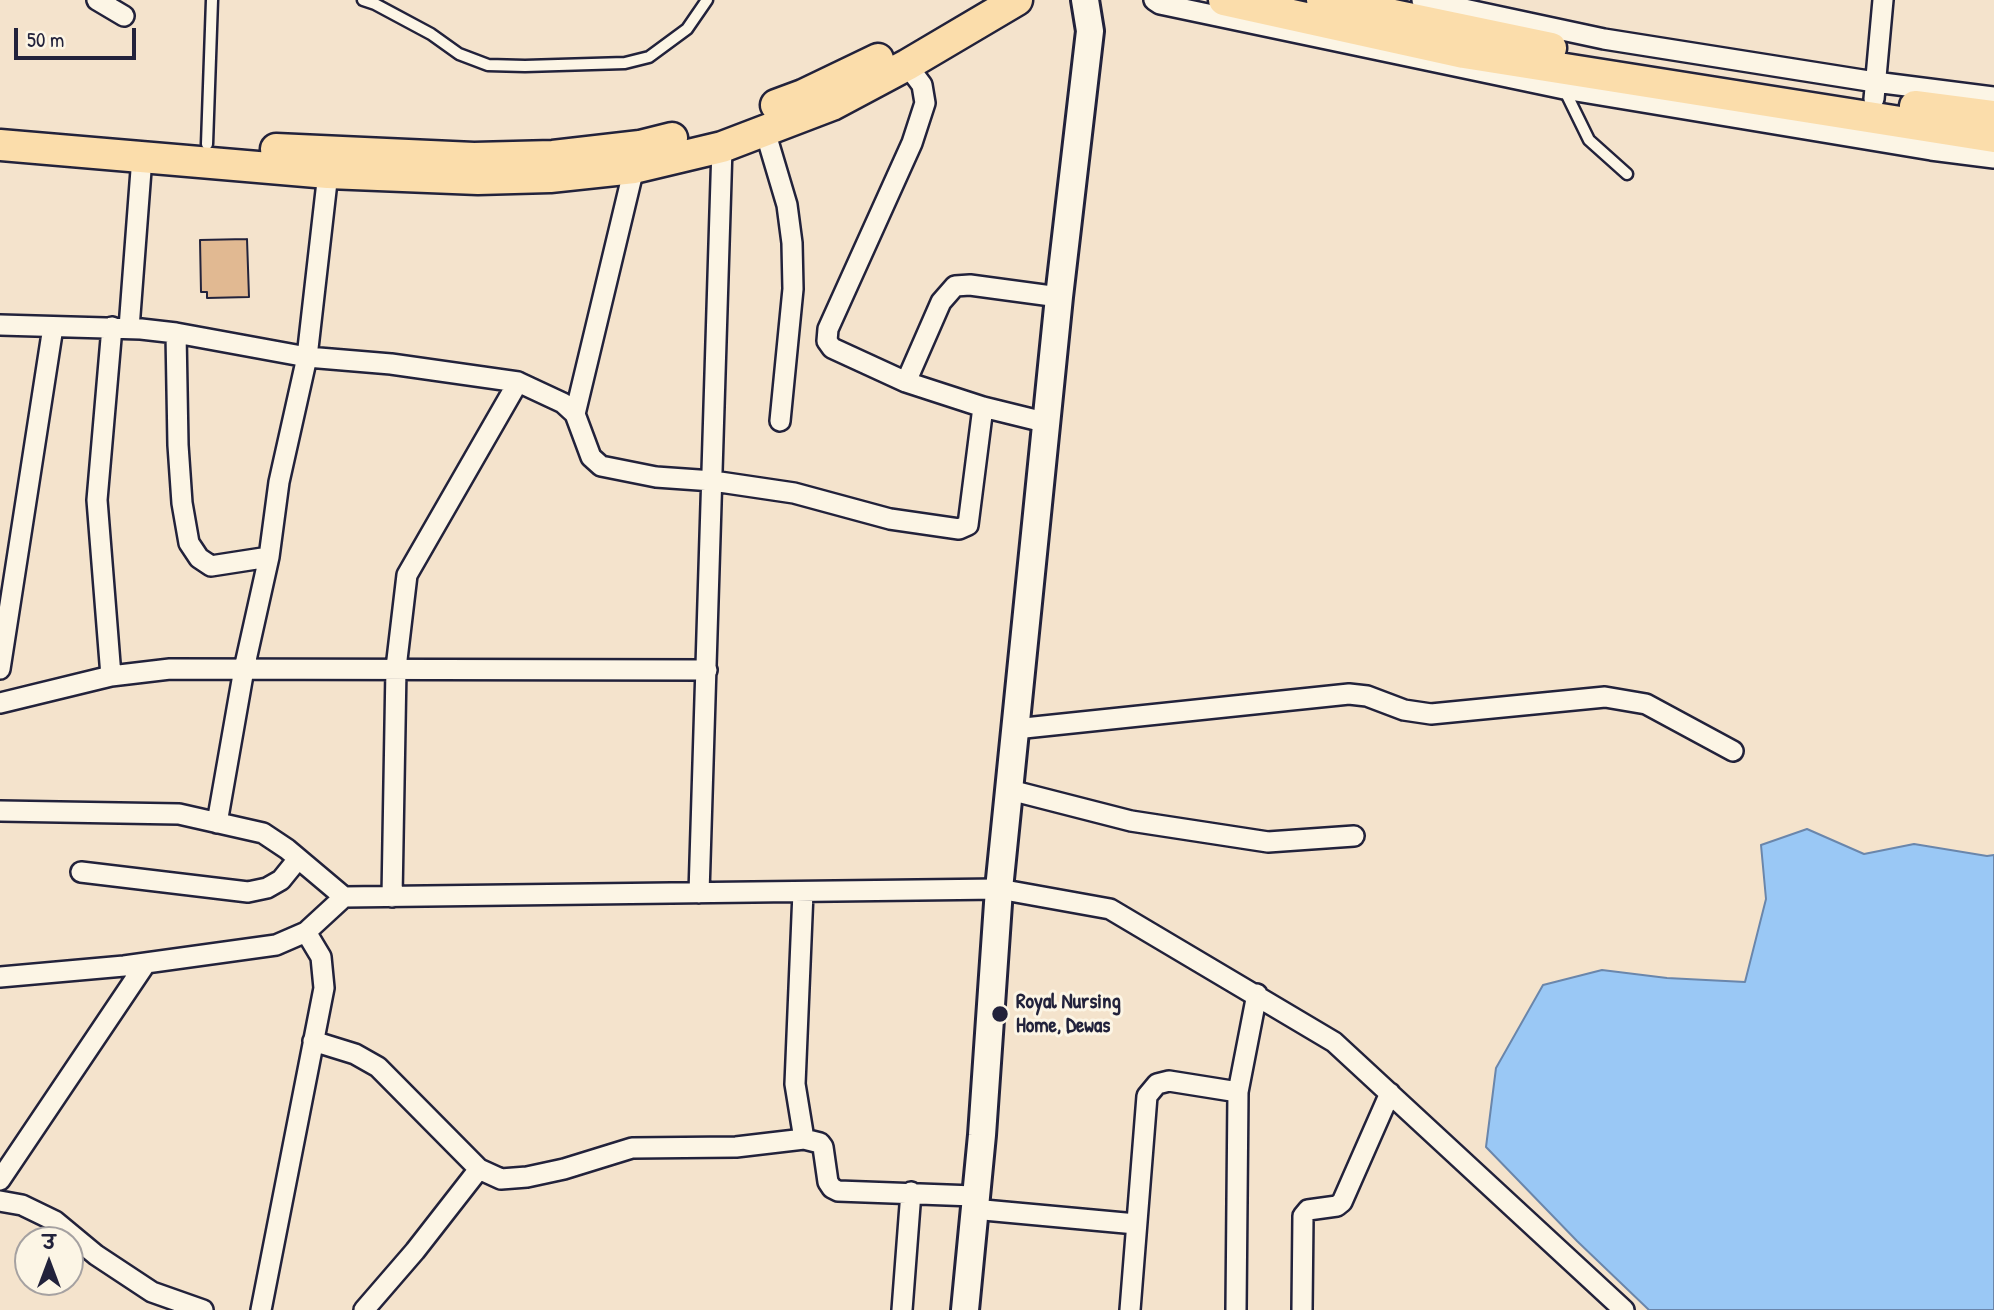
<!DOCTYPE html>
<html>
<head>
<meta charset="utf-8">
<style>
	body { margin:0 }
	#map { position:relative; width:1994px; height:1310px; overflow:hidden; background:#f4e3cc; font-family:"Patrick Hand","Playpen Sans Deva",sans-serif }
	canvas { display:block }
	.north { position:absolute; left:14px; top:1226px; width:70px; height:70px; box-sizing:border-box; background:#fcf5e5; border:2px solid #a5a1a1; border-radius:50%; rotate:0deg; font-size:19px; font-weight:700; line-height:28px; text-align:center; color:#22223b }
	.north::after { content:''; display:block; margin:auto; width:24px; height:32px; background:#22223b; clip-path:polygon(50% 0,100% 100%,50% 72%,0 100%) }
	.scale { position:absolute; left:14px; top:28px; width:122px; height:32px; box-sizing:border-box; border:4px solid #22223b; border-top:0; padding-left:9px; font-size:21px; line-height:24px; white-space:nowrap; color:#22223b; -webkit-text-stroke:5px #fcf5e5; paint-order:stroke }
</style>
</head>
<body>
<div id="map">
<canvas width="1994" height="1310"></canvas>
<div class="north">उ</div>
<div class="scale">50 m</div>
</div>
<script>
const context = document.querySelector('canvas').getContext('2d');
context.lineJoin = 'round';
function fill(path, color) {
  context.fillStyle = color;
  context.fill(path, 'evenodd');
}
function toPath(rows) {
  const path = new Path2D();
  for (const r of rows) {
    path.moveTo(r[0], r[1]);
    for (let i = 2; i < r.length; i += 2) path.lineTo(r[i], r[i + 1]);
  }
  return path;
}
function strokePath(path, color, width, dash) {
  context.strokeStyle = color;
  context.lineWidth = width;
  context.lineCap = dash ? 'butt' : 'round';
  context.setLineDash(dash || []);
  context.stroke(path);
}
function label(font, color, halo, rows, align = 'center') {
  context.font = font + ' "Patrick Hand",sans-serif';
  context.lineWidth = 6;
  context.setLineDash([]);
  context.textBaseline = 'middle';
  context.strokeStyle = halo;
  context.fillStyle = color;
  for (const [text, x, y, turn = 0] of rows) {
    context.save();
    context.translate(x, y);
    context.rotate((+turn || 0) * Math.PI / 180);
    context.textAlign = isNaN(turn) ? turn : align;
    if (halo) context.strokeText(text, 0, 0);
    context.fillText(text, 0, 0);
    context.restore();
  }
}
const water = toPath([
	[1807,829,1864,854,1914,844,1987,856,1994,855,1994,1310,1649,1310,1577,1241,1486,1147,1496,1068,1543,985,1602,970,1667,978,1745,982,1766,899,1761,845,1807,829]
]);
fill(water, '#9ac8f5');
strokePath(water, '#6a86ab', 2);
const building = toPath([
	[247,239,249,297,207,298,207,292,201,292,200,240,247,239]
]);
fill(building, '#e1b992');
strokePath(building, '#22223b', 2);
const lane = toPath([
	[363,0,375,4,431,34,459,54,488,65,525,66,625,63,649,57,687,29,707,0],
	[1564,89,1589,140,1627,174],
	[207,144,212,0]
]);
const street = toPath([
	[97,0,124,16],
	[1154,0,1160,4,1564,89,1931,150,1994,158],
	[1422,0,1604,39,1875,82,1994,97],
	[907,65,922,85,925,103,912,143,828,329,827,341,832,348,906,382,983,407,1048,423],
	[1874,99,1883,0],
	[765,131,787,205,792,243,793,289,780,421],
	[0,325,141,329,176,333,307,357,391,364,518,382,563,403,575,414,591,457,601,466,656,477,713,481,794,493,890,519,959,529,968,525,983,407],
	[129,328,142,157],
	[176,333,178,445,182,503,189,543,199,558,211,566,269,557],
	[906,382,941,302,955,286,970,285,1059,297],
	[575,414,634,168],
	[0,669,53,327],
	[111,676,97,500,112,327],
	[0,703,111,676,170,669,707,670],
	[1015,729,1349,694,1367,696,1404,710,1431,714,1605,697,1646,704,1733,751],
	[1010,790,1131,821,1268,842,1354,836],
	[0,811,179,814,263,833,287,849,344,897],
	[217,823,244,669,269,557,279,482,307,357,328,173],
	[81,872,248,892,267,888,281,880,298,859],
	[803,892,795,1084,804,1139],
	[699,893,722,147],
	[392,897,396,668,407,575,518,382],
	[0,977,124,966,276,945,306,932,344,897,999,889,1110,909,1334,1042,1624,1310],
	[313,1041,355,1054,378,1067,479,1169,501,1179,527,1177,564,1169,632,1148,736,1147,804,1139,820,1143,823,1147,828,1182,832,1188,838,1191,974,1196],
	[0,1180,146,963],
	[0,1201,22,1205,55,1221,96,1255,152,1292,203,1310],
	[973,1209,1136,1224],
	[261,1310,324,988,321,957,306,932],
	[364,1310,415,1251,479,1169],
	[902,1310,911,1192],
	[1130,1310,1147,1096,1157,1084,1169,1081,1238,1092],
	[1236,1310,1238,1092,1257,994],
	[1302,1310,1303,1216,1308,1210,1337,1206,1342,1202,1390,1093]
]);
const secondary = toPath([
	[965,1310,982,1135,999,889,1059,297,1090,31,1085,0]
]);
const primary = toPath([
	[1224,0,1464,53,1994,137],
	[1322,0,1551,48],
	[776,105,803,95,878,59],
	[1915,106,1994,116],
	[0,145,328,173,478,179,550,177,634,168,722,147,832,105,907,65,1017,0],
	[276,149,474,158,553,156,640,146,672,138]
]);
strokePath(lane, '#22223b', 15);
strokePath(street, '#22223b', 24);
strokePath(secondary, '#22223b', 32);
strokePath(primary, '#22223b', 35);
strokePath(lane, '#fcf5e5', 10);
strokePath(street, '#fcf5e5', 19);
strokePath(secondary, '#fcf5e5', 26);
strokePath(primary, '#fbddab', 30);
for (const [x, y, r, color] of [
	[1000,1014,9,"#22223b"]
]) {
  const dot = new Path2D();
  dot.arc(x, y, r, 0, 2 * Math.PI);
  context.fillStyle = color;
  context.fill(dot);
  strokePath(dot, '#fcf5e5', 2.5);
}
label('bold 21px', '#22223b', '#fcf5e5', [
	["Royal Nursing",1016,1002],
	["Home, Dewas",1016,1026]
], 'left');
</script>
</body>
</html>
